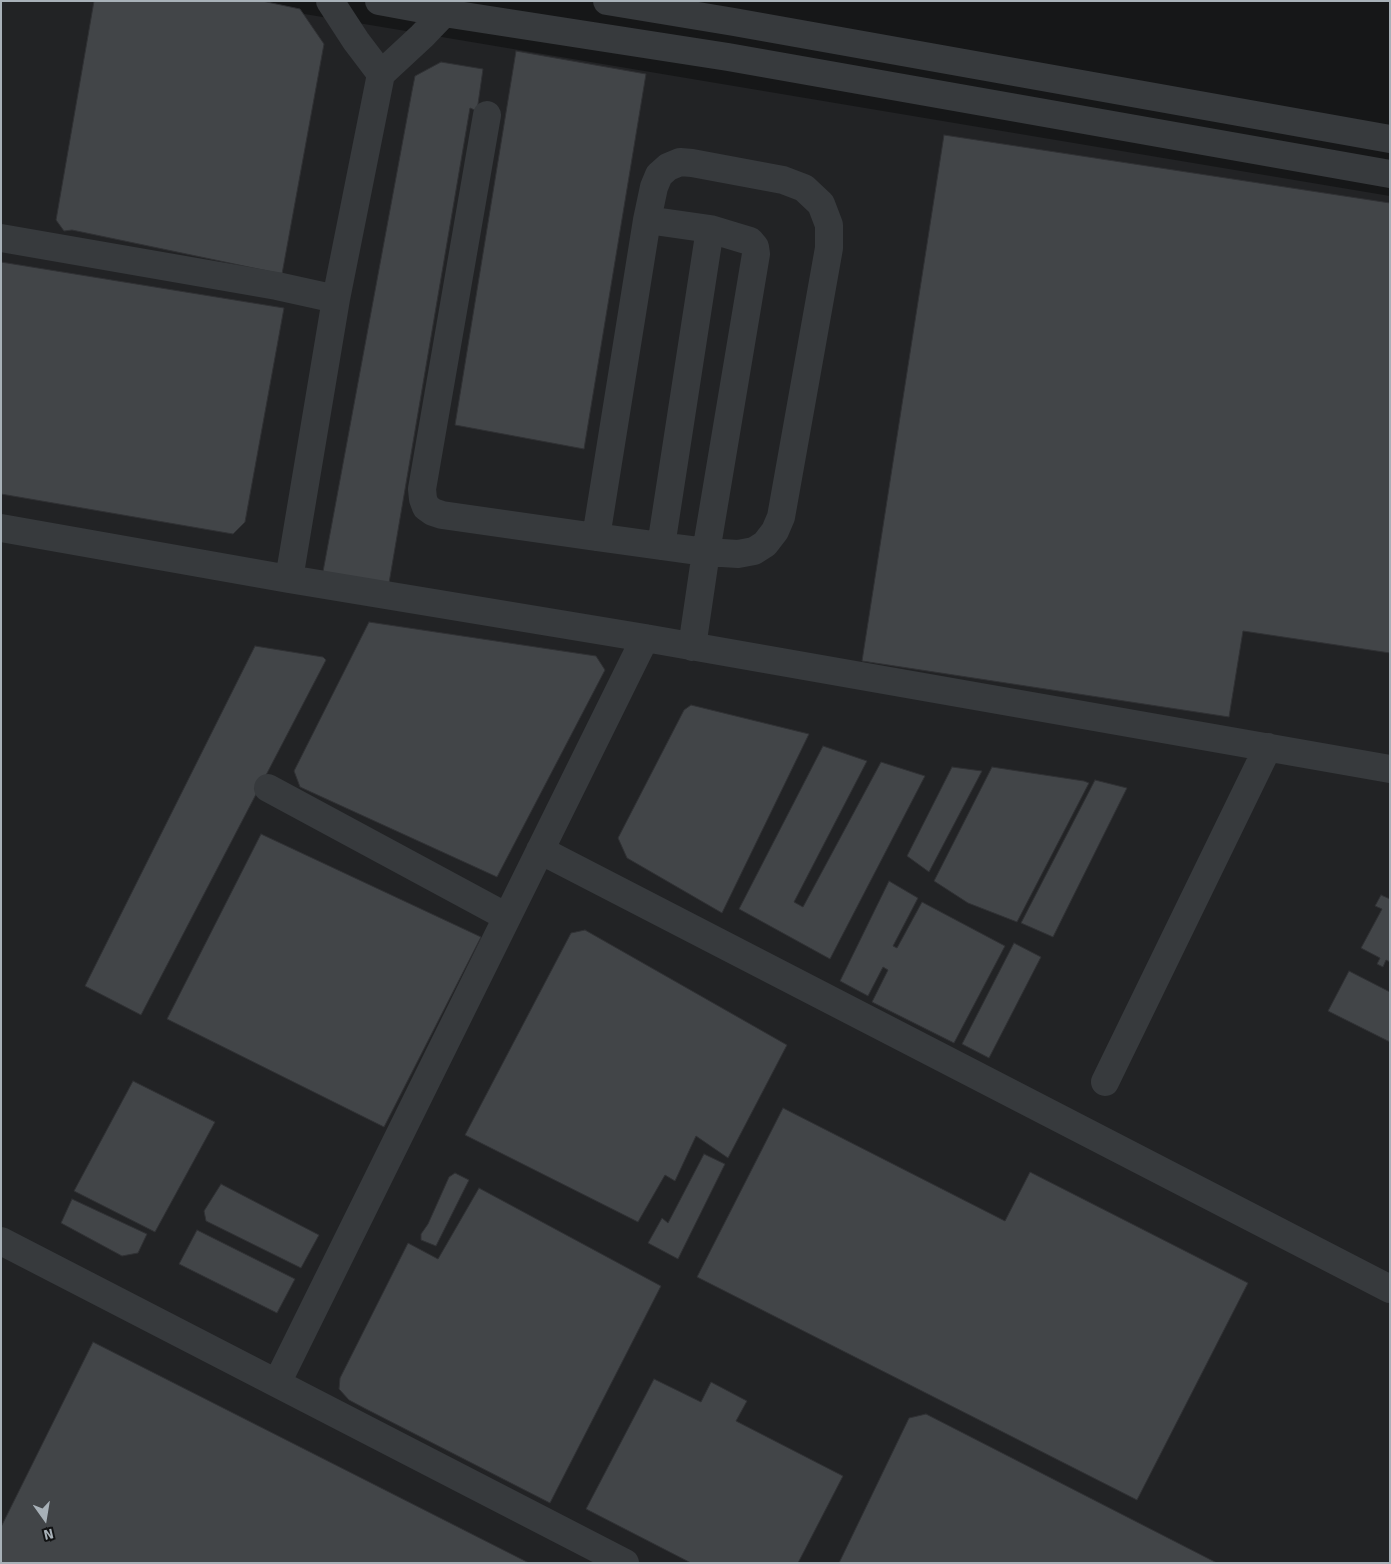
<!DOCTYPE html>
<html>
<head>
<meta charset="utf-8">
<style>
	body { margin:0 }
	#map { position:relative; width:1391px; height:1564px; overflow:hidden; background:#161718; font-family:Signika,sans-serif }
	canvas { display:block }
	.frame { position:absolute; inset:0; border:2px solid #a8b1b8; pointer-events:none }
	.north { position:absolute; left:20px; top:1494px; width:50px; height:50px; -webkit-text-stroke:4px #111213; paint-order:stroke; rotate:167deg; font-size:14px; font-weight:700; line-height:20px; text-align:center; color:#a8b1b8 }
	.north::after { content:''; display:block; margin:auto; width:18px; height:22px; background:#a8b1b8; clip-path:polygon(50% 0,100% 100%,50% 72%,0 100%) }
</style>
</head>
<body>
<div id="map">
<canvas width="1391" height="1564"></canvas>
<div class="frame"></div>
<div class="north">N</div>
</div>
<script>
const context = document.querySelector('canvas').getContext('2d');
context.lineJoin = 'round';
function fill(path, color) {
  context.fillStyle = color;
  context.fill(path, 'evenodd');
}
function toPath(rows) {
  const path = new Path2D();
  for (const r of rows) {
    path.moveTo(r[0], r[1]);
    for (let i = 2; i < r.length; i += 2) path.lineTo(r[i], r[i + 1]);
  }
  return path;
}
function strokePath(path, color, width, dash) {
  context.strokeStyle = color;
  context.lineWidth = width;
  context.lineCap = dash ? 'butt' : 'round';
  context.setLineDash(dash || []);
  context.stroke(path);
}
fill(toPath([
	[1,1,227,1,1390,196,1390,1563,1,1563]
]), '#222325');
const building = toPath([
	[94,1,262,1,300,9,324,44,282,274,72,230,64,231,56,220,94,1],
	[516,51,646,74,584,449,455,425,516,51],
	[441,62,483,69,477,111,470,108,388,589,322,577,412,91,415,76,441,62],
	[944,135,1390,203,1390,653,1243,631,1229,717,862,661,944,135],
	[1,262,284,308,245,522,233,534,1,494,1,262],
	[369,622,596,656,605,670,497,877,300,787,294,771,369,622],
	[255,646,323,657,326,660,141,1015,85,986,255,646],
	[691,705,809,734,722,913,627,858,618,838,684,710,691,705],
	[823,746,867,761,794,902,803,907,881,762,925,776,830,959,739,909,823,746],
	[952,767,982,771,929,872,907,856,952,767],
	[992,767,1084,781,1089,783,1017,922,968,903,934,881,992,767],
	[1095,780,1127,788,1053,937,1021,923,1095,780],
	[261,834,481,937,384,1127,167,1019,261,834],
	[889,881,918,898,893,946,897,948,922,902,1005,946,954,1043,872,1002,888,970,883,967,868,996,840,981,889,881],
	[1381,895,1390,899,1390,962,1386,960,1383,967,1377,964,1380,958,1361,948,1382,909,1375,906,1381,895],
	[585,930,787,1045,728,1158,696,1136,675,1181,665,1175,638,1222,465,1135,571,933,585,930],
	[1014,943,1041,957,989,1058,962,1044,1014,943],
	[1349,971,1390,992,1390,1042,1328,1011,1349,971],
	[133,1081,215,1122,155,1232,74,1191,133,1081],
	[783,1108,1005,1221,1030,1172,1248,1283,1137,1500,697,1277,783,1108],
	[704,1154,725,1164,678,1259,648,1243,662,1218,668,1223,704,1154],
	[455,1173,469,1180,436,1246,421,1240,421,1234,428,1224,449,1177,455,1173],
	[221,1184,319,1235,301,1268,206,1221,204,1211,221,1184],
	[479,1188,661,1286,550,1503,364,1408,349,1400,339,1389,340,1378,408,1243,438,1259,479,1188],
	[72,1199,147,1234,138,1253,122,1256,61,1223,72,1199],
	[197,1230,295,1279,277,1313,179,1264,197,1230],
	[93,1342,529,1563,1,1563,1,1527,93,1342],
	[654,1379,701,1402,711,1382,747,1401,736,1421,843,1476,798,1563,691,1563,586,1509,654,1379],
	[926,1414,1217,1563,839,1563,909,1418,926,1414]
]);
fill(building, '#424548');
strokePath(building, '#303134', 1);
strokePath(toPath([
	[330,1,356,41,381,74],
	[379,1,444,13,728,57,1390,174],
	[607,1,734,22,1390,139],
	[487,115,422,489,423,499,426,507,433,512,442,515,596,537,661,546,706,552,738,554,754,551,765,544,775,531,781,517,829,248,829,225,821,204,804,188,783,180,692,163,680,162,668,167,659,175,654,187,647,220,596,537],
	[647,220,710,229,743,239,750,241,755,247,756,254,706,552,692,647],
	[1,238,277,286,336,299],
	[1,528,289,579,645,638,1390,769],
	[661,546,710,229],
	[289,579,336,299,381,74,422,36,444,13],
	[268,788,507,917],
	[540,850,1390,1289],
	[1105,1082,1268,747],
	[1,1241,625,1563],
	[277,1383,645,638]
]), '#373a3d', 28);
</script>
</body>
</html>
